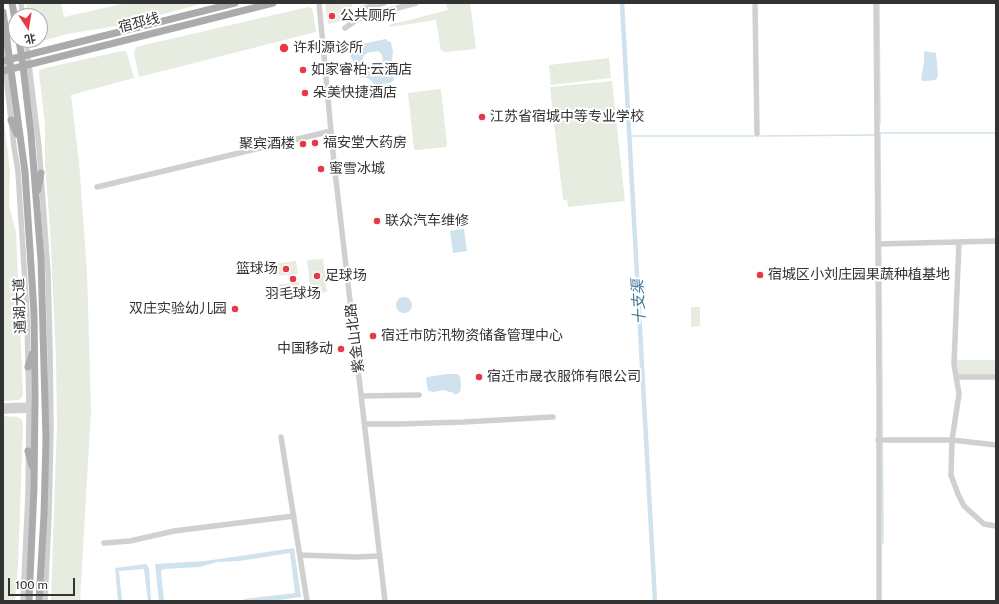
<!DOCTYPE html>
<html>
<head>
<meta charset="utf-8">
<style>
	body { margin:0 }
	#map { position:relative; width:999px; height:604px; overflow:hidden; background:#fff; font-family:"Public Sans","Noto Sans SC",sans-serif }
	canvas { display:block }
	.frame { position:absolute; inset:0; border:4px solid #333; pointer-events:none }
	.north { position:absolute; left:8px; top:8px; width:40px; height:40px; box-sizing:border-box; background:#fff; border:1px solid #adadad; border-radius:50%; rotate:168deg; font-size:11px; font-weight:700; line-height:16px; text-align:center; color:#333 }
	.north::after { content:''; display:block; margin:auto; width:14px; height:18px; background:#e63946; clip-path:polygon(50% 0,100% 100%,50% 72%,0 100%) }
	.scale { position:absolute; left:8px; top:578px; width:67px; height:18px; box-sizing:border-box; border:2px solid #333; border-top:0; padding-left:5px; font-size:12px; line-height:14px; white-space:nowrap; color:#333; -webkit-text-stroke:3px #fff; paint-order:stroke }
</style>
</head>
<body>
<div id="map">
<canvas width="999" height="604"></canvas>
<div class="frame"></div>
<div class="north">北</div>
<div class="scale">100 m</div>
</div>
<script>
const context = document.querySelector('canvas').getContext('2d');
context.lineJoin = 'round';
function fill(path, color) {
  context.fillStyle = color;
  context.fill(path, 'evenodd');
}
function toPath(rows) {
  const path = new Path2D();
  for (const r of rows) {
    if (r.length === 3) {
      path.moveTo(r[0] + r[2], r[1]);
      path.arc(r[0], r[1], r[2], 0, 2 * Math.PI);
      continue;
    }
    path.moveTo(r[0], r[1]);
    for (let i = 2; i < r.length; i += 2) path.lineTo(r[i], r[i + 1]);
  }
  return path;
}
function strokePath(path, color, width, dash) {
  context.strokeStyle = color;
  context.lineWidth = width;
  context.lineCap = dash ? 'butt' : 'round';
  context.setLineDash(dash || []);
  context.stroke(path);
}
function label(font, color, halo, rows, align = 'center') {
  context.font = font + ' "Public Sans","Noto Sans SC",sans-serif';
  context.lineWidth = 4;
  context.setLineDash([]);
  context.textBaseline = 'middle';
  context.strokeStyle = halo;
  context.fillStyle = color;
  for (const [text, x, y, turn = 0] of rows) {
    context.save();
    context.translate(x, y);
    context.rotate((+turn || 0) * Math.PI / 180);
    context.textAlign = isNaN(turn) ? turn : align;
    if (halo) context.strokeText(text, 0, 0);
    context.fillText(text, 0, 0);
    context.restore();
  }
}
fill(toPath([
	[26,3,61,3,64,17,126,3,205,3,117,26,67,34,39,42,35,40,40,40,40,16,28,16],
	[325,3,354,3,341,21,328,24],
	[446,3,470,3,476,48,475,49,446,52,441,51,436,20,390,27,389,25,448,10],
	[308,7,312,9,313,12,316,32,139,77,134,53,136,47],
	[122,51,125,51,127,53,134,78,71,95,79,162,87,272,91,410,80,601,51,601,57,424,56,359,50,227,45,165,45,124,39,73,40,70,45,68],
	[609,58,611,78,551,85,549,65],
	[612,81,625,201,568,207,567,200,563,200,550,87],
	[439,89,441,90,447,145,446,147,416,150,414,149,408,93],
	[3,112,10,170,9,205,16,232,23,394,22,397,19,400,3,401],
	[323,259,327,292,311,294,307,260],
	[296,261,298,274,275,276,274,264],
	[299,282,301,294,277,297,276,285],
	[691,307,700,307,700,326,691,327],
	[957,360,996,360,996,376,958,375],
	[3,416,18,417,22,420,23,425,18,566,15,601,3,601]
]), '#e6ecdf');
fill(toPath([
	[386,39,388,41,391,42,393,52,392,60,393,69,392,72,394,80,390,83,381,84,375,86,372,81,367,78,359,77,358,71,364,68,367,72,373,71,376,65,380,65,383,63,382,55,378,51,367,53,363,57,363,65,358,68,350,56,346,47],
	[924,51,936,53,938,75,936,80,925,81,922,81,921,79,924,62],
	[464,229,467,251,453,253,450,231],
	[404,305,8],
	[447,374,457,374,460,376,461,387,460,392,455,395,454,393,443,390,434,392,428,391,426,379,427,377],
	[294,548,301,597,272,601,244,601,244,599,295,593,290,553,239,561,217,562,200,567,164,569,161,571,164,601,159,601,155,564,205,561],
	[146,564,149,568,151,601,148,601,144,569,143,569,119,571,122,601,118,601,115,568]
]), '#cfe2ee');
strokePath(toPath([
	[879,3,880,123],
	[630,136,754,136],
	[761,136,874,135],
	[883,543,880,133,996,133]
]), '#cfe2ee', 1.5);
strokePath(toPath([
	[622,3,655,601]
]), '#cfe2ee', 4.5);
strokePath(toPath([
	[21,3,23,16],
	[319,3,334,163,385,601],
	[755,3,757,134],
	[876,3,879,383,879,601],
	[353,21,361,9,384,3],
	[345,28,360,18,416,3],
	[26,40,39,147,48,273,50,349,51,428,49,516,45,601],
	[3,48,14,147,18,171,27,314,29,410,28,495,23,601],
	[97,187,331,131],
	[959,242,954,364,959,394,952,440,951,475,958,494,964,506,984,524,996,526],
	[878,244,996,241],
	[957,377,996,377],
	[362,396,419,395],
	[3,406,29,405],
	[3,411,29,410],
	[365,424,399,424,464,422,553,417],
	[281,437,307,601],
	[878,440,952,440,996,445],
	[104,543,130,541,174,531,294,516],
	[300,555,356,557,380,556]
]), '#d0d0d0', 5.5);
strokePath(toPath([
	[12,3,16,25],
	[3,12,25,172,34,313,35,397,34,487,29,601],
	[19,40,23,66,31,134,41,259,46,439,44,515,39,601],
	[3,61,235,3],
	[3,71,273,3],
	[11,120,17,134],
	[38,190,41,173],
	[28,367,32,354],
	[28,451,32,466]
]), '#ababab', 7);
for (const [x, y, r, color] of [
	[332,16,4,"#e63946"],
	[284,48,5,"#e63946"],
	[303,70,4,"#e63946"],
	[305,93,4,"#e63946"],
	[482,117,4,"#e63946"],
	[315,143,4,"#e63946"],
	[303,144,4,"#e63946"],
	[321,169,4,"#e63946"],
	[377,221,4,"#e63946"],
	[286,269,4,"#e63946"],
	[760,275,4,"#e63946"],
	[317,276,4,"#e63946"],
	[293,279,4,"#e63946"],
	[235,309,4,"#e63946"],
	[373,336,4,"#e63946"],
	[341,349,4,"#e63946"],
	[479,377,4,"#e63946"]
]) {
  const dot = new Path2D();
  dot.arc(x, y, r, 0, 2 * Math.PI);
  context.fillStyle = color;
  context.fill(dot);
  strokePath(dot, '#fff', 1.5);
}
label('14px', '#333', '#fff', [
	["公共厕所",340,16],
	["许利源诊所",293,48],
	["如家睿柏·云酒店",311,70],
	["朵美快捷酒店",313,93],
	["江苏省宿城中等专业学校",490,117],
	["福安堂大药房",323,143],
	["聚宾酒楼",295,144,"right"],
	["蜜雪冰城",329,169],
	["联众汽车维修",385,221],
	["篮球场",278,269,"right"],
	["宿城区小刘庄园果蔬种植基地",768,275],
	["足球场",325,276],
	["羽毛球场",293,294,"center"],
	["双庄实验幼儿园",227,309,"right"],
	["宿迁市防汛物资储备管理中心",381,336],
	["中国移动",333,349,"right"],
	["宿迁市晟衣服饰有限公司",487,377]
], 'left');
label('14px', '#333', '#fff', [
	["宿邳线",139,23,-14],
	["通湖大道",20,306,-92],
	["紫金山北路",355,338,-97]
]);
label('italic 15px', '#3f7597', '#fff', [
	["十支渠",639,302,-93]
]);
</script>
</body>
</html>
